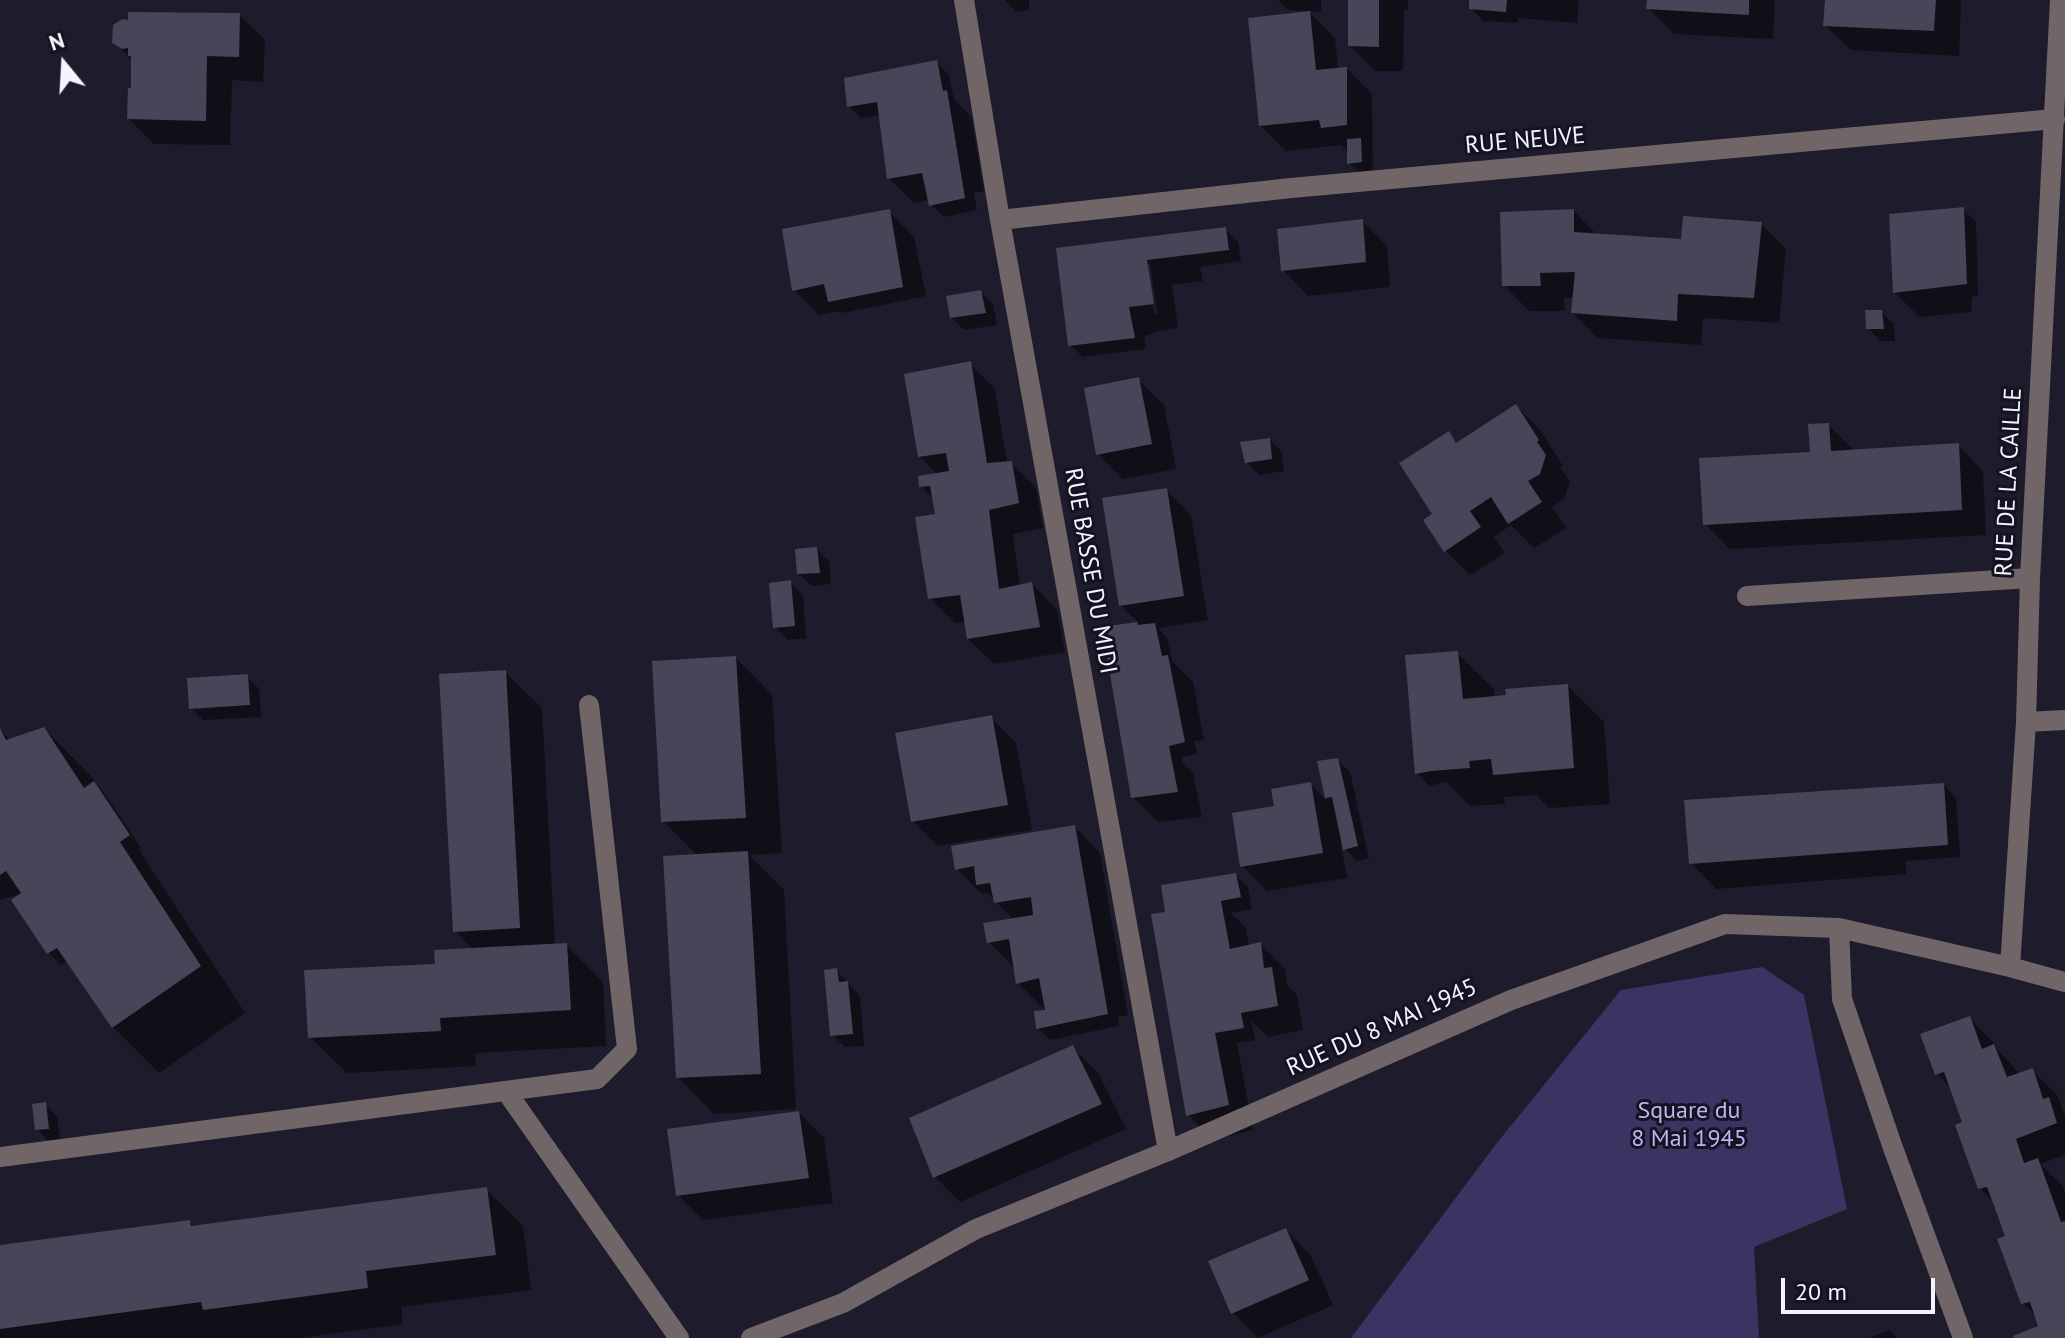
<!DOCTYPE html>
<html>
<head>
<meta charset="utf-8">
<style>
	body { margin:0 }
	#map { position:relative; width:2065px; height:1338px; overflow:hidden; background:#1e1b2c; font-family:"PT Sans",sans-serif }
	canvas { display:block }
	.north { position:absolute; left:24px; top:24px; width:80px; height:80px; -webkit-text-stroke:6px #151222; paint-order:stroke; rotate:342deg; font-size:22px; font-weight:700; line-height:32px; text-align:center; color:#f5f4fe }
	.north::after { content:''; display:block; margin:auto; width:28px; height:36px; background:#f5f4fe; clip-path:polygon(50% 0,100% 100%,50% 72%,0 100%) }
	.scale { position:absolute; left:1781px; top:1278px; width:154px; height:36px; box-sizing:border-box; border:4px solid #f5f4fe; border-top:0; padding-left:10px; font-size:24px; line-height:28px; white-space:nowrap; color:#f5f4fe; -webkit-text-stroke:6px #151222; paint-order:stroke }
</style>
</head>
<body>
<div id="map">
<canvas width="2065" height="1338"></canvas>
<div class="north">N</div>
<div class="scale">20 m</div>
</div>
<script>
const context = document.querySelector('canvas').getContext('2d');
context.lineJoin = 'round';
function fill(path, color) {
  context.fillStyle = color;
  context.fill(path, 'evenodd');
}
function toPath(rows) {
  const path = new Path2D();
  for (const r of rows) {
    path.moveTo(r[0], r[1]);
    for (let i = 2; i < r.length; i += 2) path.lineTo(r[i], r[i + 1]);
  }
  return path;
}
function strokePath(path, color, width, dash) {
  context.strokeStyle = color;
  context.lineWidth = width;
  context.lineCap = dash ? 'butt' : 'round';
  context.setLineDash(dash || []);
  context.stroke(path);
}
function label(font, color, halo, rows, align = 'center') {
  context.font = font + ' "PT Sans",sans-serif';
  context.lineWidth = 6;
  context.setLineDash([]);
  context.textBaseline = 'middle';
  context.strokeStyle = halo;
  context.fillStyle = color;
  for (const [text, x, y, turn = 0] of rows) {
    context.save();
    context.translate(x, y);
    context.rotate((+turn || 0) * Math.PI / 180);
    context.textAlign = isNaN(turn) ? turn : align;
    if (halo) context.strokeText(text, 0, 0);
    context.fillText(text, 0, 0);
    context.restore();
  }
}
fill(toPath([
	[1762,967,1804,995,1847,1209,1754,1247,1759,1338,1351,1338,1496,1144,1621,990]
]), '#3d3362');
fill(toPath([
	[1005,0,1106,0,1029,0,1029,10,1016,12],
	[1278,0,1321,0,1321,12,1308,11,1335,38,1338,70,1347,69,1372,94,1373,174,1361,175,1349,163,1349,153,1341,145,1286,151,1260,125,1306,14,1306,11,1288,10],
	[1350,0,1408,0,1408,10,1404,10,1403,71,1375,71,1350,46],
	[1471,0,1579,0,1577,23,1518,18,1518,23,1483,21,1471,8],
	[1649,0,1775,0,1773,39,1674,34,1648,8],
	[1827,0,1961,0,1959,56,1851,50,1825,25],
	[239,15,265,40,263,82,232,80,230,145,154,144,129,119,133,90,133,61,114,42],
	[937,63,949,75,954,99,971,117,984,191,974,193,977,210,944,217,931,205,930,200,914,203,889,178,881,115,861,118,849,106],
	[1963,209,1976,222,1978,296,1972,297,1971,312,1920,317,1894,292],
	[1574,211,1598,236,1683,241,1761,224,1786,249,1779,323,1703,318,1701,345,1598,338,1573,313,1574,297,1564,298,1565,311,1529,311,1504,285],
	[889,212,914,237,926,296,842,313,840,311,819,315,794,290],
	[1362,221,1387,246,1390,287,1308,296,1283,270],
	[1225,229,1238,242,1241,261,1200,267,1203,281,1172,285,1178,328,1153,332,1153,334,1144,336,1146,349,1083,357,1070,345,1058,249],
	[1146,264,1150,264,1157,313,1154,314],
	[980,292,993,304,997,325,964,330,951,317],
	[1881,312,1894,324,1895,341,1880,341,1868,328],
	[970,364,995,389,1007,463,1011,463,1036,488,1043,528,1013,534,1020,587,1032,584,1057,610,1065,652,994,664,968,639,966,622,955,623,930,598,937,515,935,500,921,486,938,475,919,456],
	[1138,380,1164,405,1176,469,1123,479,1098,454],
	[1516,406,1541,431,1563,466,1560,467,1570,482,1564,499,1552,507,1566,528,1534,548,1511,525,1494,537,1505,553,1470,575,1445,550,1435,515,1448,433,1458,444],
	[1828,425,1854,450,1958,445,1983,471,1986,535,1730,549,1705,524,1812,454],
	[1270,440,1282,452,1284,471,1259,475,1247,462],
	[1166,490,1191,515,1208,620,1158,628,1167,638,1172,661,1193,682,1204,740,1194,741,1197,754,1182,757,1183,763,1193,773,1202,817,1158,822,1133,797,1104,629,1139,623,1120,605],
	[816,549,829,561,831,584,812,586,799,574],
	[790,582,803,595,806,638,788,640,775,627],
	[1457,653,1494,689,1494,698,1568,686,1604,722,1610,804,1549,808,1536,795,1504,797,1505,804,1470,806,1446,782,1429,786,1417,773],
	[736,658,772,695,782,853,749,855,784,890,796,1109,714,1114,678,1077,698,856,663,821],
	[505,672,542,708,555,946,566,945,603,982,606,1046,475,1053,476,1066,347,1073,310,1037,437,966,474,950,455,931],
	[247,676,259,689,261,717,203,720,191,708],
	[991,718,1016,743,1032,830,938,846,913,821],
	[44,729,90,775,106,796,141,848,139,850,245,1013,159,1073,113,1027,68,960,61,965,49,953,14,900,23,893,0,900,0,730,11,741],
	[1337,760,1350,772,1369,858,1357,861,1341,845,1347,878,1267,891,1242,866,1276,808,1310,784,1328,802,1319,763],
	[1944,785,1956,798,1960,857,1906,861,1906,874,1716,889,1691,863],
	[1075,827,1100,853,1128,1015,1118,1017,1119,1026,1050,1040,1038,1028,1047,1012,1018,983,1014,968,989,942,1014,920,987,893,982,894,957,869],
	[1235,875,1248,887,1252,909,1231,913,1246,928,1249,946,1260,944,1285,969,1287,985,1297,995,1303,1030,1268,1037,1251,1021,1255,1040,1237,1043,1253,1130,1213,1140,1188,1115,1167,913],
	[836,970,860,996,864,1046,845,1047,832,1035],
	[1969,1018,1994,1043,1996,1048,2020,1074,2032,1070,2057,1095,2065,1116,2065,1155,2040,1164,2063,1186,2065,1192,2065,1338,2016,1338,2041,1327,2038,1318,2023,1303,2007,1238,1995,1204,1980,1188,1965,1123,1953,1090,1937,1074],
	[1073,1048,1098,1073,1126,1129,960,1202,935,1177],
	[45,1104,57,1116,60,1140,49,1142,37,1129],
	[799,1113,824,1138,833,1203,703,1220,678,1195],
	[487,1190,523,1226,531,1290,401,1307,403,1324,300,1338,0,1338,0,1246,189,1222,196,1228],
	[1286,1230,1311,1256,1333,1305,1258,1338,1233,1313],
	[1890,1330,1897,1338,1869,1338]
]), '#0007');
fill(toPath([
	[1348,0,1379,0,1379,47,1348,46],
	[1469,0,1507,0,1506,12,1469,9],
	[1647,0,1749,0,1749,15,1646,9],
	[1825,0,1936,0,1934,31,1823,26],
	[1310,11,1316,70,1347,67,1347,125,1321,128,1319,120,1259,126,1248,18],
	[128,12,240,13,239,57,207,56,206,121,127,119,128,88,131,88,131,56,128,56,128,48,122,49,112,43,113,25,122,19,128,20],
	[937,60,943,91,947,90,965,198,929,206,922,173,887,179,877,102,847,107,844,78],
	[1361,138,1362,162,1347,164,1347,139],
	[1964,207,1967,284,1893,293,1889,214],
	[890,209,903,287,828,302,824,284,792,291,782,229],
	[1574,209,1574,232,1681,239,1683,216,1762,222,1754,298,1678,294,1677,321,1571,313,1575,272,1540,273,1541,286,1502,286,1500,212],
	[1363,219,1366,262,1281,271,1277,229],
	[1226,227,1229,250,1147,260,1154,304,1129,307,1135,338,1068,346,1056,248],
	[981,290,986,313,950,318,946,296],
	[1865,310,1882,310,1884,329,1866,329],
	[971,361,987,463,1012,461,1019,503,989,510,999,589,1032,582,1040,627,967,639,960,595,928,599,915,517,935,514,930,486,919,487,918,476,949,471,946,453,918,457,904,374],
	[1139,377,1152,444,1096,455,1084,388],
	[1516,404,1539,440,1537,442,1546,455,1540,474,1528,481,1542,502,1508,524,1491,497,1470,511,1481,527,1444,552,1423,520,1432,514,1399,463,1449,431,1456,443],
	[1829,423,1831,451,1959,443,1962,510,1703,525,1699,458,1810,452,1808,424],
	[1270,438,1272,459,1245,463,1240,442],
	[1167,488,1184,596,1119,606,1102,498],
	[817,547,820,573,797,574,795,549],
	[791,580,795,626,773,628,769,583],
	[1137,622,1138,625,1155,623,1162,656,1168,655,1185,742,1169,746,1178,792,1131,798,1102,627],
	[1458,651,1463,699,1506,695,1505,689,1568,684,1574,768,1493,775,1491,759,1469,761,1470,768,1431,771,1415,774,1405,655],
	[736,656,746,818,661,822,652,661],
	[506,670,520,928,453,932,439,674],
	[248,674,250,705,189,709,187,678],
	[992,715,1008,805,911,822,895,733],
	[44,727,84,788,94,781,130,835,120,842,201,966,112,1028,57,948,47,954,11,900,21,893,6,871,0,875,0,728,6,740],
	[1338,758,1358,846,1343,850,1332,797,1325,798,1317,761],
	[1311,782,1323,853,1240,867,1232,813,1274,806,1271,789],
	[1944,783,1948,845,1689,864,1684,800],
	[1075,825,1108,1014,1036,1029,1034,1011,1045,1010,1039,978,1016,984,1009,939,987,943,983,923,1033,915,1031,897,994,903,990,883,976,885,974,866,955,870,951,846],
	[748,851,761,1074,676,1078,663,856],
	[1236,873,1241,897,1221,901,1230,949,1261,942,1264,968,1272,967,1278,1006,1241,1013,1244,1028,1215,1033,1229,1105,1186,1116,1151,914,1165,912,1161,885],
	[567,943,571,1010,440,1018,441,1031,308,1038,304,970,435,964,434,950],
	[837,968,839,982,848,981,853,1034,830,1036,824,970],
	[1970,1016,1982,1049,1994,1044,2007,1077,2033,1068,2043,1099,2049,1097,2057,1123,2016,1139,2024,1163,2038,1158,2061,1222,2065,1221,2065,1338,2014,1338,2013,1336,2038,1326,2030,1302,2021,1304,1997,1239,2005,1236,1996,1211,1987,1187,1978,1189,1955,1125,1962,1122,1944,1072,1935,1075,1920,1034],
	[1073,1045,1102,1104,933,1178,909,1118],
	[46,1102,49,1129,35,1130,32,1104],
	[799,1111,809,1178,676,1196,667,1129],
	[487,1187,496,1255,366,1271,368,1288,203,1310,201,1302,0,1329,0,1245,190,1220,191,1226],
	[1286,1228,1309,1280,1231,1314,1208,1261]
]), '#484559');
strokePath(toPath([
	[506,1091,679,1338],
	[0,1157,597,1079,627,1049,589,705]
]), '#716667', 20);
strokePath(toPath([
	[964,0,1000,220,1168,1151],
	[1000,220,1291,188,2055,119],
	[1747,596,2030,578],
	[2026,722,2065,720],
	[1839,928,1842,999,1893,1148,1963,1338],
	[2010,967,2026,722,2030,578,2060,0],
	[751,1338,843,1303,976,1229,1168,1151,1511,1000,1725,924,1839,928,2010,967,2065,982]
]), '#716667', 20);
label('24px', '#f5f4fe', '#151222', [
	["RUE NEUVE",1525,141,-5],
	["RUE DE LA CAILLE",2009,482,-87],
	["RUE BASSE DU MIDI",1090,571,80],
	["RUE DU 8 MAI 1945",1382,1028,-24]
]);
label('24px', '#beb4f3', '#151222', [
	["Square du",1689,1111],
	["8 Mai 1945",1689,1139]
]);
</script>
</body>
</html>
